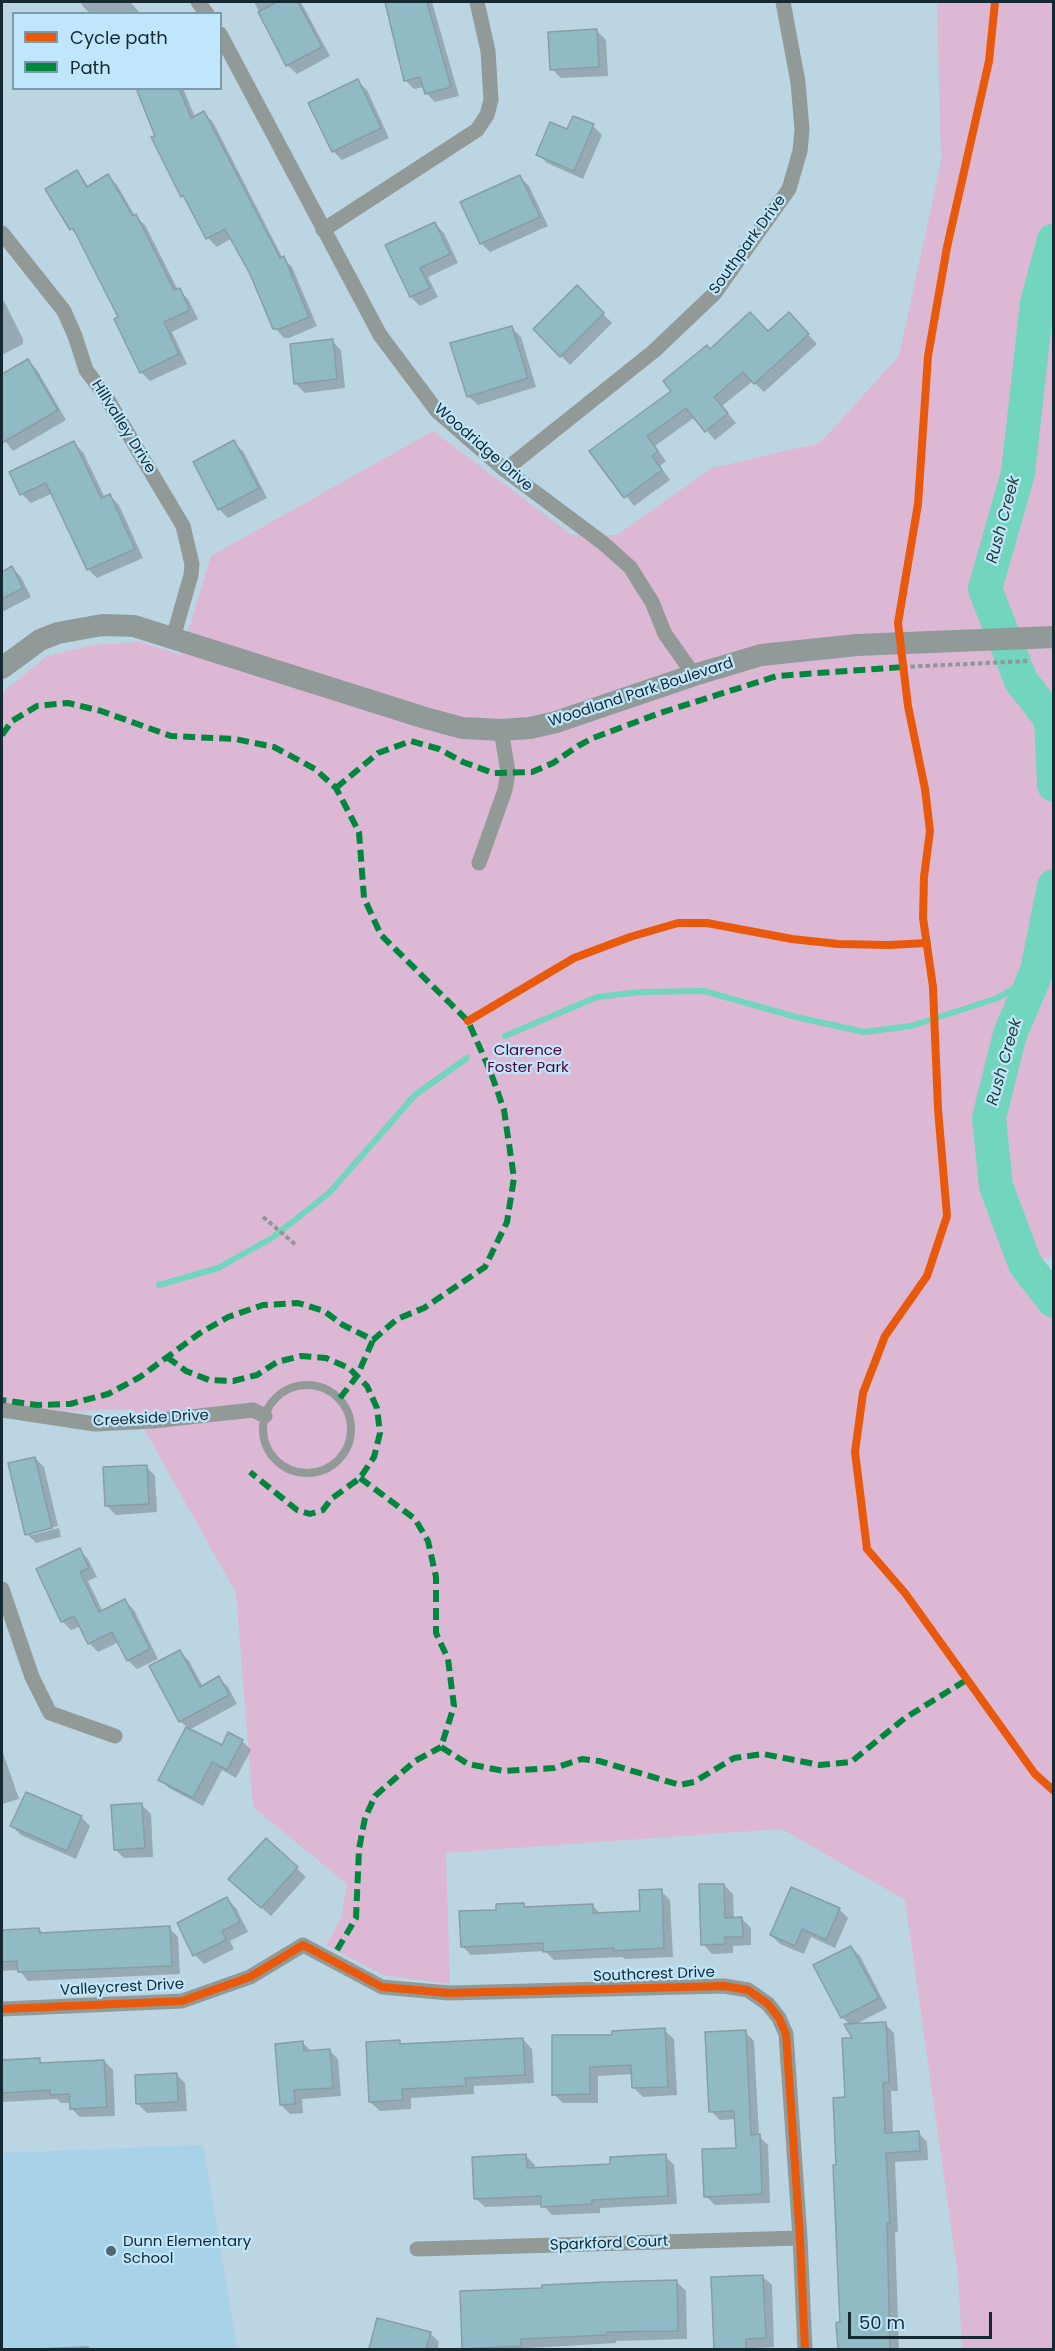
<!DOCTYPE html>
<html>
<head>
<meta charset="utf-8">
<style>
	body { margin:0 }
	#map { position:relative; width:1055px; height:2351px; overflow:hidden; background:#bbd5e2; font-family:Poppins,sans-serif }
	canvas { display:block }
	.frame { position:absolute; inset:0; border:3px solid #152932; pointer-events:none }
	.legend { position:absolute; left:12px; top:12px; width:210px; height:78px; box-sizing:border-box; background:#bfe6fa; border:2px solid #7b9aaa; margin:0; padding:8px 10px; list-style:none; font-size:18px; color:#152932 }
	.legend li { display:flex; align-items:center; gap:12px; height:30px }
	.legend b { width:30px; border:2px solid #7b9aaa }
	.scale { position:absolute; left:848px; top:2312px; width:144px; height:27px; box-sizing:border-box; border:3px solid #152932; border-top:0; padding-left:8px; font-size:18px; line-height:21px; white-space:nowrap; color:#152932; -webkit-text-stroke:4px #bfe6fa; paint-order:stroke }
</style>
</head>
<body>
<div id="map">
<canvas width="1055" height="2351"></canvas>
<div class="frame"></div>
<ul class="legend">
<li><b style="height:8px;background:#e8590c"></b>Cycle path</li>
<li><b style="height:8px;background:#00873e"></b>Path</li>
</ul>
<div class="scale">50 m</div>
</div>
<script>
const context = document.querySelector('canvas').getContext('2d');
context.lineJoin = 'round';
function fill(path, color) {
  context.fillStyle = color;
  context.fill(path, 'evenodd');
}
function toPath(rows) {
  const path = new Path2D();
  for (const r of rows) {
    if (r.length === 3) {
      path.moveTo(r[0] + r[2], r[1]);
      path.arc(r[0], r[1], r[2], 0, 2 * Math.PI);
      continue;
    }
    path.moveTo(r[0], r[1]);
    for (let i = 2; i < r.length; i += 2) path.lineTo(r[i], r[i + 1]);
  }
  return path;
}
function strokePath(path, color, width, dash) {
  context.strokeStyle = color;
  context.lineWidth = width;
  context.lineCap = dash ? 'butt' : 'round';
  context.setLineDash(dash || []);
  context.stroke(path);
}
function label(font, color, halo, rows, align = 'center') {
  context.font = font + ' Poppins,sans-serif';
  context.lineWidth = 4.5;
  context.setLineDash([]);
  context.textBaseline = 'middle';
  context.strokeStyle = halo;
  context.fillStyle = color;
  for (const [text, x, y, turn = 0] of rows) {
    context.save();
    context.translate(x, y);
    context.rotate((+turn || 0) * Math.PI / 180);
    context.textAlign = isNaN(turn) ? turn : align;
    if (halo) context.strokeText(text, 0, 0);
    context.fillText(text, 0, 0);
    context.restore();
  }
}
fill(toPath([
	[203,2145,237,2349,2,2349,2,2153]
]), '#a7d2e7');
fill(toPath([
	[937,2,1053,2,1054,1256,1026,1264,1054,1301,1053,2349,962,2349,958,2276,905,1900,782,1829,446,1853,450,1984,383,1975,326,1945,341,1918,347,1884,253,1807,236,1593,133,1409,68,1411,2,1404,2,693,47,656,94,645,140,642,181,655,211,556,433,431,572,535,617,535,712,468,820,443,899,356,941,161]
]), '#ddb8d5');
fill(toPath([
	[84,2,130,2,141,14,90,14,81,4],
	[254,2,301,2,330,56,297,74,287,65],
	[386,2,432,2,459,96,435,102,426,93,424,87,414,89,405,80],
	[597,31,606,40,608,76,561,78,552,69],
	[357,81,367,90,389,138,342,160,333,151],
	[138,88,183,88,195,117,204,113,213,122,282,257,292,267,317,326,289,338,284,338,275,328,251,273,232,238,217,247,208,238,189,203,182,196],
	[574,118,593,126,602,135,583,179,547,163,538,154,568,131],
	[77,172,89,187,108,176,117,185,135,216,145,225,178,290,188,299,198,319,172,332,187,364,150,381,141,372,120,318,80,238,71,229,48,189],
	[520,177,529,186,548,226,490,252,481,243],
	[435,224,444,233,458,263,428,277,438,297,420,306,411,297,387,246],
	[577,287,612,323,570,365,535,329],
	[2,297,23,339,23,344,2,355],
	[798,324,817,344,764,392,753,381,722,406,736,423,715,440,695,417,655,446,666,461,660,466,670,480,634,506,591,452,673,391,710,350],
	[512,328,521,337,536,387,478,405,468,396],
	[332,341,341,350,345,388,305,393,295,383],
	[28,361,37,370,66,420,13,451,2,437,2,376],
	[233,442,243,451,267,498,228,518,219,509],
	[74,443,83,452,105,498,110,496,119,505,143,558,97,578,88,569,53,493,31,503,22,494],
	[12,568,21,577,31,597,2,612,2,573],
	[35,1458,44,1467,58,1526,31,1532,31,1535,59,1528,61,1537,36,1543,27,1534],
	[146,1466,155,1476,157,1512,116,1515,106,1505],
	[79,1550,88,1559,97,1577,88,1581,103,1612,125,1601,134,1610,158,1659,137,1669,128,1660,119,1642,98,1652,89,1643,81,1626,71,1630,62,1621],
	[180,1652,189,1661,203,1687,219,1678,228,1687,237,1704,189,1730,222,1747,242,1741,251,1750,236,1778,222,1770,203,1806,169,1788,160,1779,187,1727,180,1721],
	[2,1750,19,1799,2,1804],
	[142,1805,151,1814,153,1857,124,1858,115,1849],
	[81,1817,90,1826,76,1859,21,1835,12,1826],
	[266,1840,306,1877,271,1916,239,1888],
	[724,1885,733,1894,734,1919,742,1919,751,1928,751,1945,733,1946,733,1953,712,1954,703,1944],
	[661,1891,670,1900,673,1957,625,1959,622,1957,554,1960,545,1951,471,1955,462,1946,498,1911,523,1904,527,1909,592,1905,601,1914,641,1913],
	[227,1899,236,1908,248,1932,230,1941,234,1949,204,1964,195,1955],
	[839,1909,848,1918,835,1948,811,1937,804,1954,780,1944,771,1935],
	[169,1928,178,1937,180,1974,28,1981,19,1970,2,1971,2,1931,39,1929,44,1934],
	[851,1947,860,1956,887,2008,854,2025,885,2024,894,2033,898,2091,891,2091,893,2134,918,2132,927,2142,928,2160,895,2162,898,2232,895,2232,899,2350,839,2350,838,2324,842,2324,838,2167,854,2039,850,2025,842,2017,815,1966],
	[664,2030,674,2039,677,2095,643,2097,634,2088,633,2074,598,2076,598,2103,563,2103,554,2094,614,2037],
	[745,2032,754,2041,759,2136,768,2145,770,2203,715,2205,706,2196,738,2149,736,2119,720,2120,711,2111],
	[523,2039,532,2049,534,2083,474,2086,474,2094,411,2098,411,2109,380,2111,370,2102,399,2042,403,2046],
	[303,2043,312,2052,329,2050,338,2059,341,2096,302,2099,303,2113,290,2114,281,2105],
	[39,2060,44,2064,104,2061,113,2070,115,2116,80,2117,71,2108,71,2103,61,2103,57,2099,3,2102,2,2100,2,2062],
	[176,2074,185,2083,187,2111,147,2113,138,2104],
	[526,2156,535,2165,535,2170,612,2166,665,2156,674,2165,677,2204,600,2208,600,2213,552,2215,543,2205,485,2207,475,2198],
	[762,2276,772,2285,774,2347,716,2350,713,2278],
	[677,2282,686,2291,687,2339,616,2341,616,2343,529,2348,529,2350,464,2350,462,2292],
	[378,2320,430,2333,439,2342,437,2350,370,2350],
	[88,2346,92,2350,42,2350,42,2348]
]), '#0003');
strokePath(toPath([
	[505,1036,597,997,641,992,704,991,796,1017,864,1032,911,1026,995,999,1035,978],
	[159,1285,218,1268,272,1238,329,1193,415,1095,467,1058]
]), '#72d5bd', 6);
strokePath(toPath([
	[1054,240,1037,303,1018,473,985,589,1021,681,1051,719,1054,785],
	[1054,886,1037,971,1010,1034,989,1118,996,1186,1025,1264,1054,1301]
]), '#72d5bd', 34);
const building = toPath([
	[277,2,298,2,322,47,286,66,258,12,277,2],
	[385,2,427,2,451,87,425,94,420,77,404,81,385,2],
	[597,29,599,67,550,70,548,32,597,29],
	[358,79,381,128,332,152,308,103,358,79],
	[136,88,179,88,191,118,204,111,280,258,284,256,309,317,280,329,273,329,250,274,225,229,206,239,183,195,181,197,151,137,155,136,136,88],
	[573,116,594,124,574,171,536,155,550,122,567,129,573,116],
	[77,170,87,187,108,174,133,216,136,214,174,290,180,288,190,310,164,322,179,354,140,373,114,319,118,317,73,228,70,230,45,189,77,170],
	[520,175,540,217,480,244,460,202,520,175],
	[435,222,450,254,420,268,430,288,410,297,385,245,435,222],
	[577,285,604,313,560,357,533,329,577,285],
	[750,312,768,331,789,312,809,334,754,384,743,372,714,397,728,413,705,432,686,408,647,436,658,451,652,456,662,470,624,498,589,451,671,391,663,381,707,345,710,349,750,312],
	[512,326,528,378,467,397,450,343,512,326],
	[333,339,337,379,294,384,290,344,333,339],
	[28,359,58,410,2,443,2,374,28,359],
	[234,440,259,488,218,510,193,462,234,440],
	[74,441,101,498,110,494,135,549,87,570,46,483,20,495,9,472,74,441],
	[12,566,23,588,2,599,2,572,12,566],
	[35,1457,52,1528,25,1535,8,1463,35,1457],
	[147,1465,149,1504,105,1506,103,1467,147,1465],
	[80,1548,89,1568,80,1572,99,1612,125,1599,150,1649,127,1661,112,1632,88,1644,74,1616,61,1622,36,1569,80,1548],
	[180,1650,200,1687,219,1676,229,1695,179,1722,149,1666,180,1650],
	[186,1727,222,1745,228,1732,243,1740,227,1770,212,1762,193,1798,158,1780,186,1727],
	[26,1792,82,1816,67,1851,10,1826,26,1792],
	[142,1803,145,1848,114,1850,111,1805,142,1803],
	[266,1838,298,1867,261,1908,228,1879,266,1838],
	[699,1884,724,1884,725,1918,742,1917,743,1937,725,1937,725,1944,701,1945,699,1884],
	[791,1887,840,1908,826,1940,802,1929,795,1946,770,1935,791,1887],
	[662,1889,664,1948,614,1951,614,1948,543,1952,543,1943,461,1947,459,1911,496,1910,496,1904,524,1903,524,1907,593,1904,593,1913,640,1911,639,1890,662,1889],
	[227,1897,240,1922,222,1931,226,1940,193,1956,177,1923,227,1897],
	[170,1926,172,1966,18,1972,17,1961,2,1962,2,1930,39,1928,40,1933,170,1926],
	[851,1946,879,1998,841,2018,813,1965,851,1946],
	[886,2022,889,2082,883,2083,885,2133,919,2131,920,2151,886,2153,890,2223,887,2223,890,2349,838,2349,836,2323,840,2322,833,2165,836,2165,833,2098,845,2097,842,2038,852,2038,844,2024,886,2022],
	[665,2028,668,2087,632,2088,631,2065,590,2067,590,2094,552,2095,552,2035,612,2035,612,2031,665,2028],
	[746,2030,751,2135,760,2134,762,2194,704,2197,702,2149,736,2148,734,2111,709,2112,705,2032,746,2030],
	[523,2038,525,2075,465,2078,466,2086,402,2089,403,2100,369,2102,366,2042,400,2040,400,2044,523,2038],
	[303,2041,304,2051,330,2049,333,2088,294,2090,295,2104,280,2105,275,2044,303,2041],
	[40,2058,40,2063,104,2060,107,2107,70,2109,69,2094,50,2095,50,2090,2,2093,2,2060,40,2058],
	[177,2073,178,2102,136,2104,135,2075,177,2073],
	[526,2154,527,2168,610,2164,610,2157,666,2154,668,2196,592,2200,592,2204,541,2207,541,2196,474,2199,472,2157,526,2154],
	[763,2275,766,2338,746,2339,746,2349,714,2349,711,2277,763,2275],
	[677,2280,678,2331,607,2332,607,2335,521,2339,521,2346,462,2349,460,2291,542,2288,542,2285,606,2282,677,2280],
	[377,2318,431,2332,426,2349,369,2349,377,2318]
]);
fill(building, '#90bbc5');
strokePath(building, '#879ea6', 1.5);
strokePath(toPath([
	[903,667,1029,661],
	[263,1217,296,1245]
]), '#8e9798', 4, [4.5, 3]);
strokePath(toPath([
	[307,1429,44]
]), '#929a98', 8);
strokePath(toPath([
	[198,2,207,14],
	[220,34,380,335,437,411,505,470,603,543,630,567,652,602,665,634,694,675],
	[323,230,477,130,487,115,491,100,488,51,477,2],
	[2,233,64,311,75,336,86,370,105,395,183,526,192,564,191,575,173,638],
	[505,470,654,351,715,293,789,189,800,151,802,130,798,82,783,2],
	[479,863,505,790,508,772,501,730],
	[2,1410,95,1424,153,1421,253,1410,265,1416],
	[2,1589,32,1677,50,1713,115,1736],
	[2,2009,182,2001,250,1977,303,1945,382,1987,449,1993,724,1986,748,1990,768,2004,779,2018,786,2034,800,2238,805,2350],
	[417,2249,800,2238]
]), '#929a98', 15);
strokePath(toPath([
	[2,668,40,640,58,633,102,625,134,626,422,717,462,728,501,730,530,728,556,722,694,675,761,655,857,645,1054,637]
]), '#8f9a99', 22);
strokePath(toPath([
	[2,735,12,721,37,706,68,703,101,711,171,736,235,739,274,747,315,769,336,788,359,832,364,898,381,935,468,1021,491,1073,504,1110,514,1178,507,1222,485,1267,424,1308,397,1319,373,1340,343,1325,324,1311,298,1303,263,1305,228,1317,200,1333,140,1377,108,1394,70,1404,37,1405,2,1400],
	[336,788,378,753,411,741,439,749,463,762,493,773,532,772,553,763,578,746,593,738,660,713,777,676,903,667],
	[167,1357,186,1371,209,1380,233,1381,257,1375,277,1362,301,1356,326,1358,349,1368,367,1386,377,1408,380,1433,374,1457,360,1478,331,1499,323,1510,310,1514,297,1510,250,1472],
	[340,1398,357,1376,373,1340],
	[360,1478,415,1519,428,1541,436,1577,436,1633,448,1659,454,1706,441,1747,468,1764,504,1771,554,1768,582,1759,599,1761,680,1785,694,1782,734,1758,763,1754,820,1765,851,1762,905,1718,968,1679],
	[337,1950,356,1918,359,1849,365,1818,375,1796,415,1761,441,1747]
]), '#00873e', 6, [12, 6]);
strokePath(toPath([
	[995,2,989,61,947,247,928,356,918,504,898,623,908,706,925,789,930,831,924,877,923,918,933,987,938,1109,947,1216,927,1276,885,1336,863,1393,855,1452,867,1549,905,1593,1035,1774,1054,1791],
	[468,1021,574,958,630,937,678,923,707,923,792,939,838,944,889,945,927,943],
	[2,2009,182,2001,250,1977,303,1945,382,1987,449,1993,724,1986,748,1990,768,2004,779,2018,786,2034,800,2238,805,2350]
]), '#e8590c', 8);
for (const [x, y, r, color] of [
	[111,2251,6,"#4f6570"]
]) {
  const dot = new Path2D();
  dot.arc(x, y, r, 0, 2 * Math.PI);
  context.fillStyle = color;
  context.fill(dot);
  strokePath(dot, '#bfe6fa', 2);
}
label('15px', '#152932', '#bfe6fa', [
	["Southpark Drive",748,245,-54],
	["Hillvalley Drive",123,427,58],
	["Woodridge Drive",483,448,41],
	["Woodland Park Boulevard",641,693,-18],
	["Creekside Drive",151,1419,-3],
	["Southcrest Drive",654,1975,-2],
	["Valleycrest Drive",122,1988,-3],
	["Sparkford Court",609,2244,-2]
]);
label('15px', '#510534', '#bfe6fa', [
	["Clarence",528,1051],
	["Foster Park",528,1068]
]);
label('15px', '#152932', '#bfe6fa', [
	["Dunn Elementary",123,2242],
	["School",123,2259]
], 'left');
label('italic 16px', '#233f35', '#bfe6fa', [
	["Rush Creek",1004,520,-75],
	["Rush Creek",1005,1062,-74]
]);
</script>
</body>
</html>
